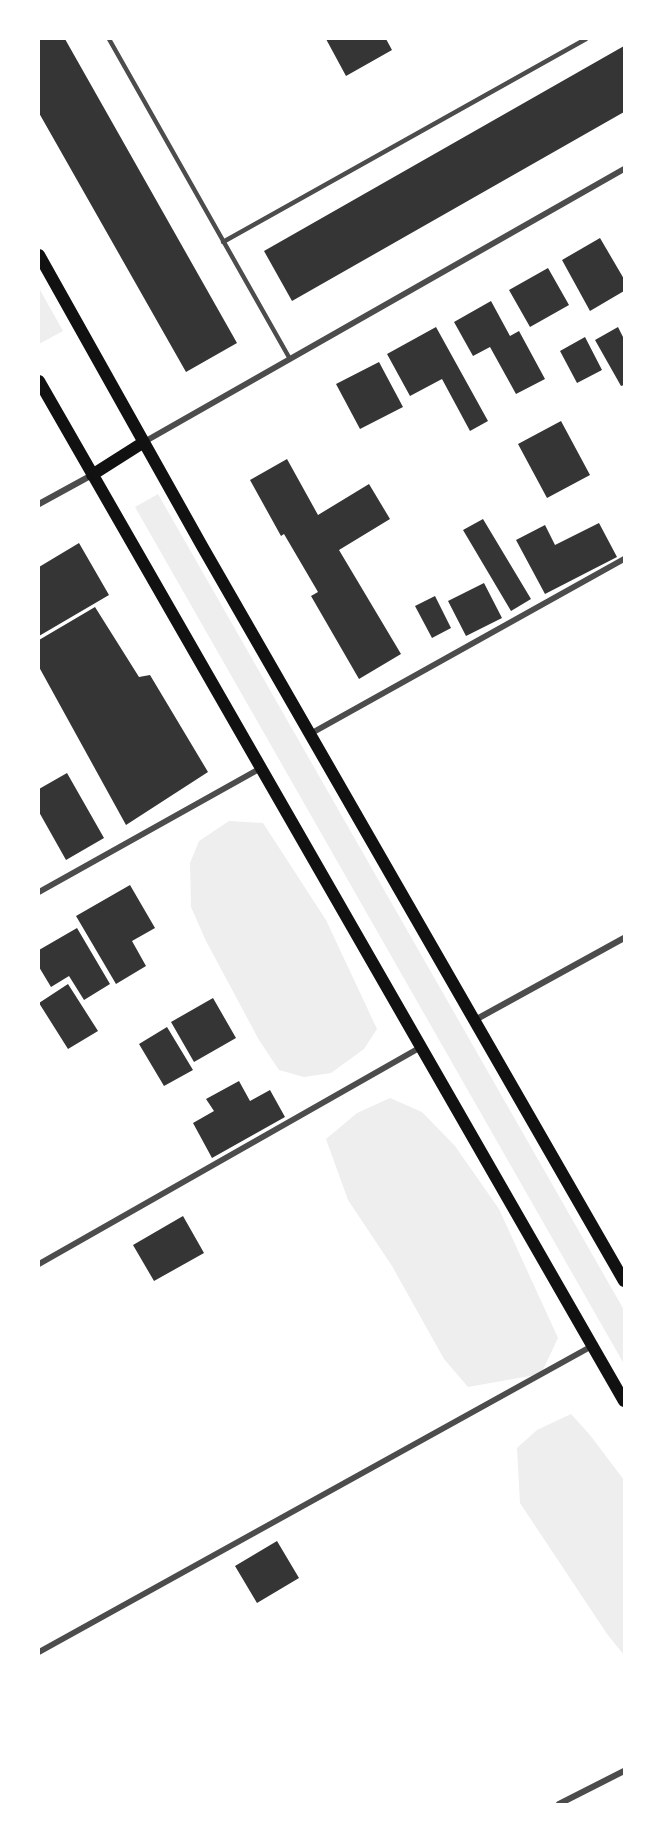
<!DOCTYPE html>
<html>
<head>
<meta charset="utf-8">
<style>
	body { margin:0 }
	#map { position:relative; width:663px; height:1843px; overflow:hidden; background:#fff; font-family:Montserrat,sans-serif }
	canvas { display:block }
	.frame { position:absolute; inset:0; border:40px solid #fff; pointer-events:none }
</style>
</head>
<body>
<div id="map">
<canvas width="663" height="1843"></canvas>
<div class="frame"></div>
</div>
<script>
const context = document.querySelector('canvas').getContext('2d');
context.lineJoin = 'round';
function fill(path, color) {
  context.fillStyle = color;
  context.fill(path, 'evenodd');
}
function toPath(rows) {
  const path = new Path2D();
  for (const r of rows) {
    path.moveTo(r[0], r[1]);
    for (let i = 2; i < r.length; i += 2) path.lineTo(r[i], r[i + 1]);
  }
  return path;
}
function strokePath(path, color, width, dash) {
  context.strokeStyle = color;
  context.lineWidth = width;
  context.lineCap = dash ? 'butt' : 'round';
  context.setLineDash(dash || []);
  context.stroke(path);
}
fill(toPath([
	[39,288,63,331,39,344],
	[158,494,624,1310,624,1364,135,507],
	[229,821,263,823,326,920,377,1029,364,1049,331,1073,304,1077,279,1070,259,1040,206,941,191,907,190,863,199,841],
	[390,1098,422,1112,455,1146,499,1209,558,1338,541,1374,468,1387,444,1359,392,1266,348,1200,326,1139,357,1113],
	[571,1414,590,1435,624,1480,624,1655,607,1634,520,1503,517,1448,537,1430]
]), '#eee');
fill(toPath([
	[39,39,65,39,237,343,186,372,39,113],
	[326,39,386,39,392,50,346,76],
	[624,46,624,112,292,301,264,251],
	[600,238,624,279,624,291,590,311,562,260],
	[548,268,569,305,530,327,509,290],
	[491,301,510,336,519,331,545,379,516,394,490,347,473,356,454,322],
	[436,327,488,421,470,431,442,379,410,396,387,354],
	[618,327,624,339,624,385,621,386,595,340],
	[585,337,602,370,577,383,560,351],
	[379,362,403,407,360,429,336,384],
	[561,421,590,475,547,498,518,444],
	[287,459,318,515,369,484,390,519,339,550,401,654,359,679,311,596,318,592,284,534,281,536,250,480],
	[483,519,531,599,511,611,463,530],
	[599,523,617,557,545,594,516,540,545,525,555,545],
	[79,543,109,595,39,636,39,567],
	[484,583,502,618,466,636,448,601],
	[435,596,451,628,432,638,415,606],
	[95,607,139,677,150,675,208,772,126,825,39,667,39,640],
	[67,773,104,838,66,860,39,812,39,789],
	[130,885,155,928,132,941,146,966,116,984,76,916],
	[77,928,110,984,84,1000,69,976,51,987,39,967,39,950],
	[68,984,98,1031,68,1049,39,1003],
	[213,998,236,1038,194,1062,171,1022],
	[167,1027,193,1070,164,1086,139,1044],
	[239,1081,250,1101,270,1090,285,1117,212,1158,193,1123,214,1111,206,1099],
	[183,1216,204,1253,154,1281,133,1245],
	[277,1541,299,1578,257,1603,235,1566]
]), '#353535');
strokePath(toPath([
	[109,39,290,359],
	[223,242,586,39]
]), '#4c4c4c', 4.5);
strokePath(toPath([
	[144,442,624,169],
	[39,504,92,475],
	[310,734,624,559],
	[39,892,261,768],
	[475,1020,624,938],
	[39,1264,421,1047],
	[39,1652,592,1346],
	[559,1804,624,1771]
]), '#4c4c4c', 6);
strokePath(toPath([
	[39,255,202,546,624,1281],
	[39,381,624,1401],
	[92,475,144,442]
]), '#111', 12);
</script>
</body>
</html>
